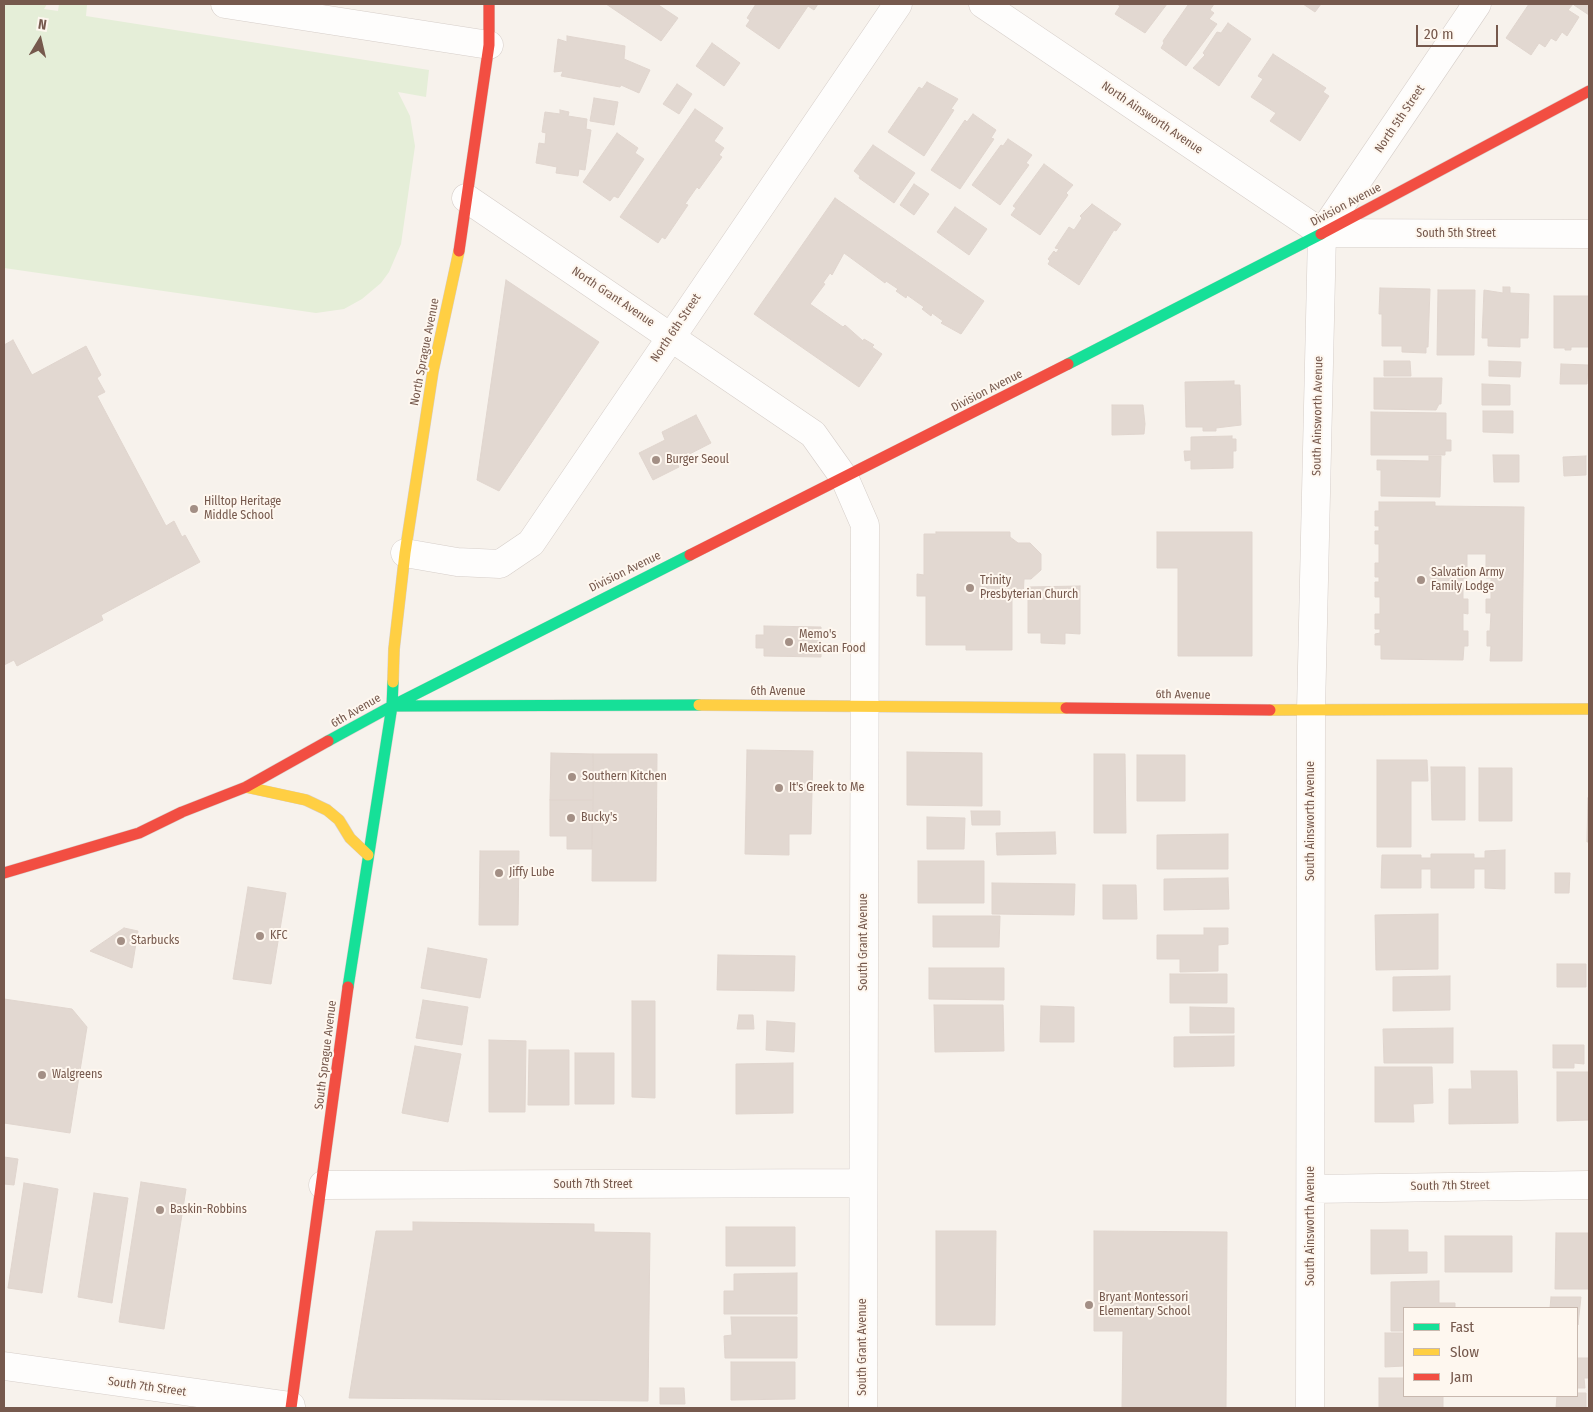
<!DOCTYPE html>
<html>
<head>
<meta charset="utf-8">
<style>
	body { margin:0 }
	#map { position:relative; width:1593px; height:1412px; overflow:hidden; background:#f7f2ec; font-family:"Fira Sans Condensed",sans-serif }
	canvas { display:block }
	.frame { position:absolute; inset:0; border:5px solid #76594d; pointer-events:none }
	.legend { position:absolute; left:1403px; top:1307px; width:175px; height:90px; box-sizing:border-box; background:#fef7ef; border:1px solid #c8b8ae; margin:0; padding:6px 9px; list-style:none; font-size:15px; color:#76594d }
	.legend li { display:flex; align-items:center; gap:10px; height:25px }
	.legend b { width:25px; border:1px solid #c8b8ae }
	.north { position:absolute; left:15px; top:15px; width:50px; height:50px; -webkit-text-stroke:4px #fef7ef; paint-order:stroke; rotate:9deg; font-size:14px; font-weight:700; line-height:20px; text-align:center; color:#76594d }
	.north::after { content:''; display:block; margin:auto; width:18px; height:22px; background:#76594d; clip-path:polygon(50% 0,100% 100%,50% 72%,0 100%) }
	.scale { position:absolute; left:1416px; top:25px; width:82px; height:22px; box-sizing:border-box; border:2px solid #76594d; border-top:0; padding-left:6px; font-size:15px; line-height:18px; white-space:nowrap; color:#76594d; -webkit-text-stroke:4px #fef7ef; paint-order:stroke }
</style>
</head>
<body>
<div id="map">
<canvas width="1593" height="1412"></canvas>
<div class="frame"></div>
<ul class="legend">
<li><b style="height:6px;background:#16e098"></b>Fast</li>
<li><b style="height:6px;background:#ffcf43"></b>Slow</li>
<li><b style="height:6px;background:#f24e42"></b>Jam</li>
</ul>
<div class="north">N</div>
<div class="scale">20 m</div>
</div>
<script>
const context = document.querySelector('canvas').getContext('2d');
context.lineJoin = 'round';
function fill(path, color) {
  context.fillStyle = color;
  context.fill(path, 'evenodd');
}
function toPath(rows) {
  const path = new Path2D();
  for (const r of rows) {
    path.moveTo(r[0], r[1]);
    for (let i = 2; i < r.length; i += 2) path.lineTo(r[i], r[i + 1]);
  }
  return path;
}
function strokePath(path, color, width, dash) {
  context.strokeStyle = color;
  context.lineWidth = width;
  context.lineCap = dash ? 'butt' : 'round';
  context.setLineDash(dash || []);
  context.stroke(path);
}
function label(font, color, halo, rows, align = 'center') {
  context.font = font + ' "Fira Sans Condensed",sans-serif';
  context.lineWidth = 4;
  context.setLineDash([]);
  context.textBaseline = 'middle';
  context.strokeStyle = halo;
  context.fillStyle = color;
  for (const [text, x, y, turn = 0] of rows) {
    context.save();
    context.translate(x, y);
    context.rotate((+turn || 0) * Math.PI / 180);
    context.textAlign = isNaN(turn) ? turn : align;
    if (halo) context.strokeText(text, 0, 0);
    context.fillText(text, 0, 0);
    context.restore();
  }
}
fill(toPath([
	[4,4,47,4,44,9,58,11,59,4,79,4,87,5,86,16,429,70,426,97,398,92,410,116,415,146,401,244,389,272,381,283,362,299,344,309,316,313,4,268]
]), '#e5eed8');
const building = toPath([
	[606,4,657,4,678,18,661,41,606,4],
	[756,4,818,4,814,10,808,6,779,49,746,26,750,20,747,18,756,4],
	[1117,4,1167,4,1145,33,1115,14,1120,6,1117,4],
	[1191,4,1214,4,1210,10,1214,13,1209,19,1217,24,1186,66,1161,48,1164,43,1163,41,1188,5,1191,4],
	[1303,4,1321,4,1315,12,1303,4],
	[1529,4,1573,4,1568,10,1579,17,1567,36,1562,32,1556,41,1551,38,1545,47,1539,43,1531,55,1506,38,1529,4],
	[1575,4,1589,4,1589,15,1574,5,1575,4],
	[1228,23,1251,39,1219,86,1193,68,1205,55,1203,53,1217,32,1221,33,1228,23],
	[567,36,625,46,624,59,650,70,639,93,621,85,620,87,561,76,563,71,554,72,558,39,567,42,567,36],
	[712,43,740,63,724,86,696,66,712,43],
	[1273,54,1326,88,1323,92,1329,96,1300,141,1270,121,1276,113,1251,97,1263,79,1258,76,1273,54],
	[927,82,958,99,951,109,954,110,924,156,888,132,919,87,922,89,927,82],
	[677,84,692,94,679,114,663,104,677,84],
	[594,98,618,102,614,125,590,121,594,98],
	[695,109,723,128,714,141,724,148,719,155,722,157,699,189,697,187,685,204,688,205,665,239,662,237,658,243,620,217,695,109],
	[560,110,569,112,568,116,587,119,586,129,591,130,585,170,579,169,578,176,556,173,557,167,536,163,539,143,545,144,546,133,542,132,545,112,560,114,560,110],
	[973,114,996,130,991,138,994,139,960,189,931,170,965,120,967,122,973,114],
	[617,133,638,148,635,153,644,159,618,198,614,196,610,201,583,182,617,133],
	[1008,139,1032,155,1026,163,1029,165,1000,205,972,185,1001,145,1003,146,1008,139],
	[873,145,915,173,894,203,859,178,860,176,854,171,873,145],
	[1044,164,1073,185,1066,193,1068,195,1040,235,1011,215,1016,208,1013,206,1044,164],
	[914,184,929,194,914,215,900,205,914,184],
	[835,198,984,301,961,334,941,323,943,321,932,313,931,316,922,309,924,307,907,295,906,298,896,291,898,289,886,281,885,283,844,253,832,275,830,273,823,283,825,284,810,304,843,327,845,325,863,341,864,339,874,345,872,347,882,354,859,387,754,314,835,198],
	[1092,204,1121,224,1116,231,1114,230,1079,285,1048,264,1050,261,1048,259,1054,251,1056,253,1059,249,1055,248,1069,227,1074,230,1082,218,1080,216,1092,204],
	[955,207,987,229,969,255,937,232,955,207],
	[506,280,599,342,499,491,477,480,506,280],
	[1503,287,1510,287,1510,293,1529,294,1528,338,1520,338,1520,347,1488,346,1488,338,1482,338,1484,290,1503,293,1503,287],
	[1380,288,1430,289,1428,347,1426,347,1426,353,1402,352,1402,346,1382,346,1382,314,1379,314,1380,288],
	[1438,290,1475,290,1474,355,1437,355,1438,290],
	[1554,296,1589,296,1589,347,1571,347,1571,350,1565,350,1565,348,1554,348,1554,296],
	[13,340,32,375,86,346,101,375,97,378,105,392,97,396,166,526,174,521,182,537,185,535,200,562,101,615,103,620,17,666,14,660,4,665,4,345,13,340],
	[1384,361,1410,361,1411,376,1384,376,1384,361],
	[1489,361,1521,362,1520,377,1489,376,1489,361],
	[1561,364,1588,365,1587,384,1560,384,1561,364],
	[1374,378,1442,378,1441,404,1439,404,1436,410,1374,409,1374,378],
	[1234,381,1234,385,1240,385,1241,425,1216,428,1216,431,1203,431,1203,427,1186,427,1185,382,1234,381],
	[1482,384,1510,385,1510,405,1482,405,1482,384],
	[1112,405,1143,405,1145,424,1144,434,1112,435,1112,405],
	[1483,411,1513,411,1513,433,1483,432,1483,411],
	[1371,412,1446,413,1446,440,1451,440,1451,451,1445,451,1445,455,1371,455,1371,412],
	[696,415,711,443,676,461,679,467,653,480,639,453,665,440,662,432,696,415],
	[1232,436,1232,439,1236,439,1236,451,1233,451,1233,468,1191,469,1191,460,1185,461,1184,451,1191,451,1191,437,1232,436],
	[1493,455,1519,455,1519,482,1494,482,1493,455],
	[1429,456,1441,456,1440,497,1381,496,1381,470,1377,470,1377,460,1429,461,1429,456],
	[1586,456,1586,475,1564,476,1563,457,1586,456],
	[1379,502,1435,502,1435,506,1524,507,1522,661,1490,661,1491,646,1487,646,1487,631,1490,631,1491,613,1486,613,1486,599,1491,599,1491,578,1486,578,1486,554,1467,554,1467,578,1463,578,1463,599,1468,599,1468,614,1463,613,1463,631,1468,631,1468,646,1464,646,1463,660,1381,659,1381,645,1375,645,1375,634,1380,633,1380,629,1375,629,1375,614,1380,614,1380,597,1375,597,1375,582,1379,582,1379,577,1375,577,1375,563,1379,563,1379,544,1375,544,1375,531,1379,531,1379,526,1375,526,1375,511,1379,511,1379,502],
	[936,532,1010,532,1010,537,1018,543,1030,543,1041,554,1041,570,1031,579,1024,579,1023,599,1012,598,1012,650,966,650,966,645,926,645,926,596,917,596,917,574,924,575,924,534,936,534,936,532],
	[1157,532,1252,532,1252,656,1178,656,1178,568,1157,568,1157,532],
	[1080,586,1080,634,1065,633,1065,644,1041,643,1041,633,1028,633,1028,587,1080,586],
	[764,626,821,627,821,657,764,656,764,648,756,648,756,635,764,635,764,626],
	[747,750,813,751,811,834,789,834,789,855,745,854,747,750],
	[907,752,982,753,982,806,907,805,907,752],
	[551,753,593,754,593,800,550,800,551,753],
	[593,754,657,754,656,881,592,881,593,754],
	[1094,754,1125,754,1126,833,1094,833,1094,754],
	[1137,755,1185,755,1185,801,1137,801,1137,755],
	[1377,760,1427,760,1428,781,1411,781,1411,847,1377,847,1377,760],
	[1431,767,1465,767,1465,820,1432,820,1431,767],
	[1479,768,1512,768,1512,821,1479,821,1479,768],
	[1588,798,1589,798,1589,842,1587,842,1588,798],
	[550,800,593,800,592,849,567,849,567,836,550,836,550,800],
	[971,811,1000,811,1000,825,972,825,971,811],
	[927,817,965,818,964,849,927,849,927,817],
	[1055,832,1056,854,997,855,996,833,1055,832],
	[1228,834,1228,869,1157,869,1157,835,1228,834],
	[1505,850,1505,889,1485,888,1485,869,1474,869,1474,888,1431,888,1431,869,1421,869,1421,888,1381,888,1382,855,1421,855,1421,858,1431,858,1431,854,1474,854,1474,858,1485,858,1485,851,1505,850],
	[480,851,519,851,518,925,479,925,480,851],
	[918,861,984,861,984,903,918,903,918,861],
	[1555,873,1570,873,1569,893,1555,893,1555,873],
	[1228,878,1229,909,1164,910,1164,879,1228,878],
	[992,883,1075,884,1074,915,992,914,992,883],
	[1103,885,1136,885,1137,919,1103,919,1103,885],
	[248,887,286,893,271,984,233,979,248,887],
	[1438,914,1438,969,1376,970,1375,915,1438,914],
	[933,916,1000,916,999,947,933,947,933,916],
	[124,928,138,931,132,968,90,951,124,928],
	[1204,928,1228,928,1228,944,1218,945,1218,971,1180,972,1180,959,1157,959,1157,935,1204,935,1204,928],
	[428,948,487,959,480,998,421,988,428,948],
	[718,955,795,956,794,991,717,990,718,955],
	[1557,964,1586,964,1586,987,1557,987,1557,964],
	[929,968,1004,968,1004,1000,929,999,929,968],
	[1170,974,1227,974,1227,1003,1170,1003,1170,974],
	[1450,976,1450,1010,1393,1011,1393,977,1450,976],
	[4,999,72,1009,87,1027,70,1133,4,1123,4,999],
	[423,1000,468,1007,462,1045,416,1038,423,1000],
	[632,1001,655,1001,655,1098,632,1097,632,1001],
	[934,1005,1003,1005,1004,1051,935,1052,934,1005],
	[1041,1006,1074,1007,1074,1042,1040,1042,1041,1006],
	[1190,1007,1234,1008,1234,1033,1190,1033,1190,1007],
	[739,1015,753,1015,754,1029,737,1029,739,1015],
	[767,1021,795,1023,794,1052,766,1050,767,1021],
	[1453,1028,1453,1063,1384,1063,1383,1029,1453,1028],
	[1234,1036,1234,1066,1174,1067,1174,1037,1234,1036],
	[489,1040,526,1041,525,1112,489,1112,489,1040],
	[1553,1045,1584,1045,1584,1064,1574,1063,1574,1068,1553,1068,1553,1045],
	[415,1046,461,1054,448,1122,402,1113,415,1046],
	[529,1050,569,1050,569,1105,528,1105,529,1050],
	[575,1053,614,1053,614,1104,575,1104,575,1053],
	[793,1063,793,1113,736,1114,736,1064,793,1063],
	[1375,1067,1432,1067,1433,1103,1413,1104,1414,1122,1375,1122,1375,1067],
	[1471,1071,1517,1071,1518,1123,1449,1124,1449,1089,1472,1089,1471,1071],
	[1557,1072,1589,1072,1589,1120,1557,1121,1557,1072],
	[4,1157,18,1159,14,1185,4,1184,4,1157],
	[141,1182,186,1189,164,1329,119,1322,141,1182],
	[24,1183,58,1189,42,1293,8,1288,24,1183],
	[94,1193,128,1198,112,1303,78,1297,94,1193],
	[413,1222,594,1224,594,1232,650,1233,648,1401,349,1398,376,1231,413,1231,413,1222],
	[726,1227,795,1227,795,1266,726,1266,726,1227],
	[1371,1230,1408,1230,1408,1252,1427,1252,1427,1273,1371,1274,1371,1230],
	[936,1231,996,1231,995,1325,936,1325,936,1231],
	[1094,1231,1227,1232,1226,1408,1122,1408,1123,1331,1094,1331,1094,1231],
	[1556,1233,1589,1233,1589,1289,1555,1289,1556,1233],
	[1445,1236,1512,1236,1512,1272,1445,1272,1445,1236],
	[797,1273,797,1314,724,1314,724,1291,734,1291,734,1274,797,1273],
	[1439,1281,1439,1303,1455,1303,1455,1308,1404,1308,1404,1331,1391,1331,1391,1282,1439,1281],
	[1551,1297,1581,1297,1578,1325,1577,1308,1550,1308,1551,1297],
	[731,1317,797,1317,797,1358,725,1358,724,1336,732,1335,731,1317],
	[1385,1333,1404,1333,1404,1366,1385,1367,1385,1333],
	[1577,1358,1589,1358,1589,1378,1584,1378,1585,1388,1577,1388,1577,1358],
	[731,1362,795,1362,795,1399,731,1400,731,1362],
	[1379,1378,1404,1378,1404,1396,1443,1396,1443,1408,1379,1408,1379,1378],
	[660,1388,684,1388,685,1404,660,1404,660,1388],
	[1577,1393,1586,1393,1586,1408,1556,1408,1557,1396,1577,1396,1577,1393]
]);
fill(building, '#e2d8d1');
strokePath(building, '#e0d5ce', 1);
const street = toPath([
	[225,4,489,45],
	[983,4,1322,233],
	[466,198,813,434,845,479,865,525,863,1408],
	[1322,233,1477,4],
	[1322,233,1589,234],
	[405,553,457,562,500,564,531,543,898,4],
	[323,1185,863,1183],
	[1311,1189,1589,1185],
	[4,1366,291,1406],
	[1310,1408,1311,710,1322,233]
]);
const fast = toPath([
	[1068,364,1321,234],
	[393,682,392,706,690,555],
	[328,741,392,706,699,705],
	[348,987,392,706]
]);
const slow = toPath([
	[393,682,394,649,405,553,433,371,459,251],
	[699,705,1066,708],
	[1270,710,1589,709],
	[246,787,306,800,327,810,339,820,350,838,368,855]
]);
const jam = toPath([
	[1321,234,1589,91],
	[459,251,489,45,489,4],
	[690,555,1068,364],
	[1066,708,1270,710],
	[4,873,139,833,182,812,246,787,328,741],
	[291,1408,348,987]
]);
strokePath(street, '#d6cec9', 29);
strokePath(fast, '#d7cec9', 12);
strokePath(slow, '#d7cec9', 12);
strokePath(jam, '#d7cec9', 12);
strokePath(street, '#fefdfc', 28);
strokePath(fast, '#16e098', 11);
strokePath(slow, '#ffcf43', 11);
strokePath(jam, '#f24e42', 11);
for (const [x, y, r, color] of [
	[656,460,5,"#a38f85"],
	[194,509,5,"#a38f85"],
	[1421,580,5,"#a38f85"],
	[970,588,5,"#a38f85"],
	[789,642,5,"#a38f85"],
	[572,777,5,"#a38f85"],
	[779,788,5,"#a38f85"],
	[571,818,5,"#a38f85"],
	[499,873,5,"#a38f85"],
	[260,936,5,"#a38f85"],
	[121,941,5,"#a38f85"],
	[42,1075,5,"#a38f85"],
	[160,1210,5,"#a38f85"],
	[1089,1305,5,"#a38f85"]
]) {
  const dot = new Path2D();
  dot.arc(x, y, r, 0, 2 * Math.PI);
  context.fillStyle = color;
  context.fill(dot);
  strokePath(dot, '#fef7ef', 2);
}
label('12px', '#76594d', '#fef7ef', [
	["North Ainsworth Avenue",1152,118,34],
	["North 5th Street",1400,119,-56],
	["Division Avenue",1346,205,-28],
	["South 5th Street",1456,234],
	["North Grant Avenue",613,297,34],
	["North 6th Street",676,328,-56],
	["North Sprague Avenue",425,352,-79],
	["Division Avenue",987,391,-27],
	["South Ainsworth Avenue",1318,416,-89],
	["Division Avenue",625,572,-26],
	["6th Avenue",778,692],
	["6th Avenue",1183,695,1],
	["6th Avenue",356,711,-30],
	["South Ainsworth Avenue",1311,821,-90],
	["South Grant Avenue",864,942,-90],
	["South Sprague Avenue",326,1055,-83],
	["South 7th Street",593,1185],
	["South 7th Street",1450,1186,-1],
	["South Ainsworth Avenue",1311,1226,-90],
	["South Grant Avenue",863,1347,-90],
	["South 7th Street",147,1387,8]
]);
label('12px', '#76594d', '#fef7ef', [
	["Burger Seoul",666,460],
	["Hilltop Heritage",204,502],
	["Middle School",204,516],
	["Salvation Army",1431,573],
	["Family Lodge",1431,587],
	["Trinity",980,581],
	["Presbyterian Church",980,595],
	["Memo's",799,635],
	["Mexican Food",799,649],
	["Southern Kitchen",582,777],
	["It's Greek to Me",789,788],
	["Bucky's",581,818],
	["Jiffy Lube",509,873],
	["KFC",270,936],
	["Starbucks",131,941],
	["Walgreens",52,1075],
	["Baskin-Robbins",170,1210],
	["Bryant Montessori",1099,1298],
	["Elementary School",1099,1312]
], 'left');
</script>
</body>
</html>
